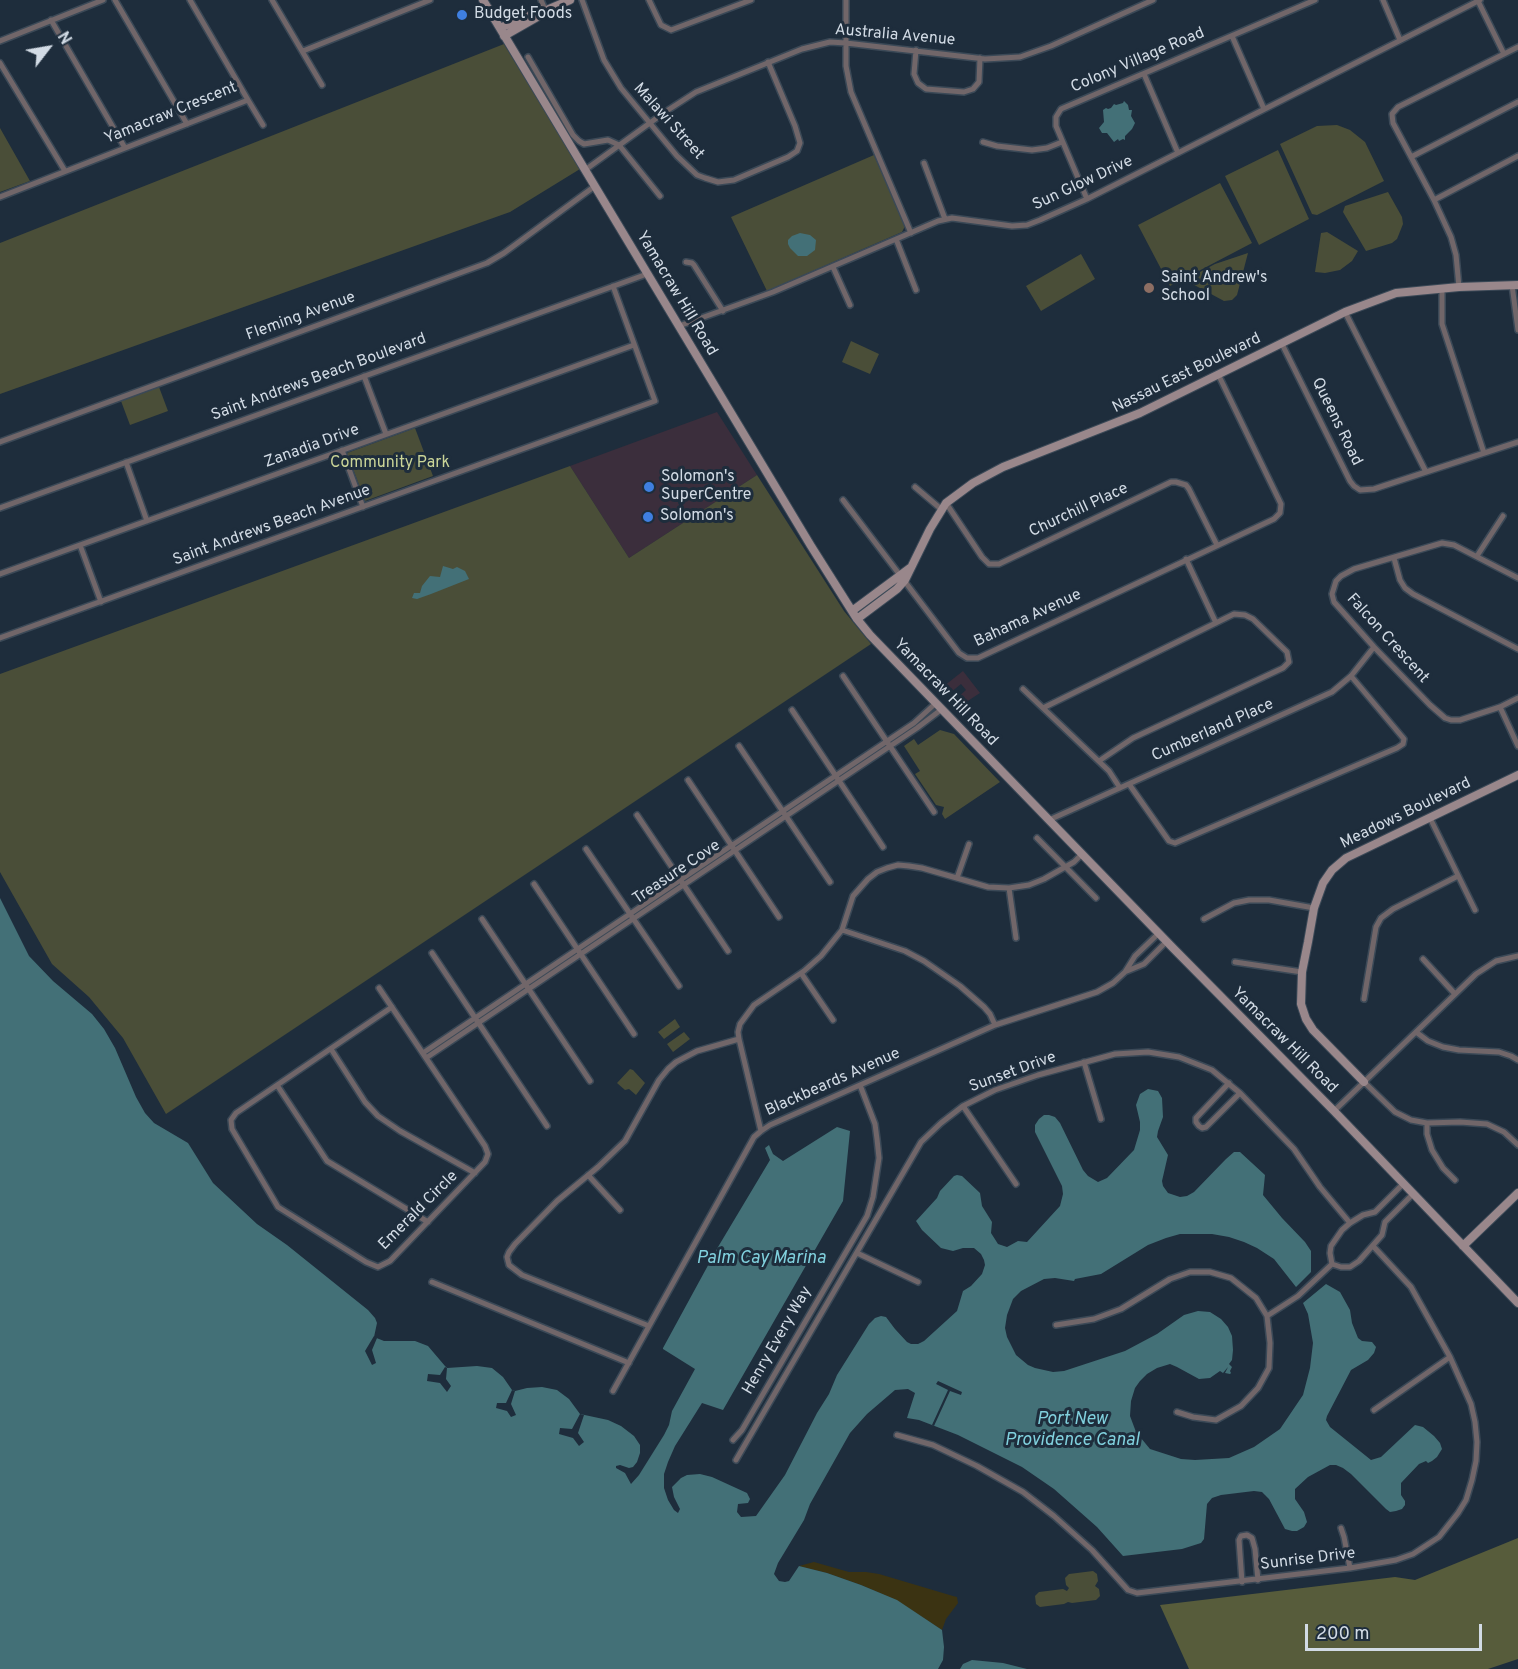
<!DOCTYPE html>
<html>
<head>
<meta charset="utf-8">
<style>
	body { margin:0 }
	#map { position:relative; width:1518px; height:1669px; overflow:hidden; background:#1e2d3c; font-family:Overpass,sans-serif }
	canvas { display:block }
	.north { position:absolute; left:18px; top:18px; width:60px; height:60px; -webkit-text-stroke:4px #1e2d3c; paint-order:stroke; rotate:59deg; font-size:16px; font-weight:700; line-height:24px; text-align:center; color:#d2dbe5 }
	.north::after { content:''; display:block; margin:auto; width:21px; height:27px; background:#d2dbe5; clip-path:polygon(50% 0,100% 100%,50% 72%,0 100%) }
	.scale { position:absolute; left:1305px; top:1624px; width:177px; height:27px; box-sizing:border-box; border:3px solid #d2dbe5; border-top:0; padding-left:8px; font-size:18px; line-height:21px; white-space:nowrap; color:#d2dbe5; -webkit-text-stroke:4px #1e2d3c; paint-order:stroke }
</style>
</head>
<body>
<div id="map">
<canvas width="1518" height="1669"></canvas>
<div class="north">N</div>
<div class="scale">200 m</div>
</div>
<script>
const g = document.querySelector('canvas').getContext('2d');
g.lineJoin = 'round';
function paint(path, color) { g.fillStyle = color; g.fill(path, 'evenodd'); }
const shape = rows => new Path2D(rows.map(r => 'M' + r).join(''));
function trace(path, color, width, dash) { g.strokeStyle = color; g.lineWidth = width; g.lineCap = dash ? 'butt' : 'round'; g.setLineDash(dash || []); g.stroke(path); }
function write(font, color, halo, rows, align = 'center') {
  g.font = font + ' Overpass,sans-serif'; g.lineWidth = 6; g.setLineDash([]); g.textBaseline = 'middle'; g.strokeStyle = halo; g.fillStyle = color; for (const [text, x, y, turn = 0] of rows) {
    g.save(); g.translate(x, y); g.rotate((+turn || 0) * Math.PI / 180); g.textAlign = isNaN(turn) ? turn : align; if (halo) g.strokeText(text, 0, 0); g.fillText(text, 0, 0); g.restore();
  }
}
paint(shape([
	[717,412,757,475,629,558,570,466],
	[963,671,980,693,960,706,955,700,966,690,961,684,950,693,944,686]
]), '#3b2e3c');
paint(shape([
	[504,44,580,169,510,212,0,394,0,243],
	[1337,125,1350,130,1365,142,1384,181,1317,215,1312,214,1280,144,1317,126],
	[0,128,30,181,0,192],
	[1278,150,1309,219,1259,245,1225,176],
	[874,155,905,226,902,232,767,291,731,217],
	[1220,183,1252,243,1170,286,1138,225],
	[1388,192,1402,217,1403,224,1397,239,1392,243,1366,251,1343,212,1345,206],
	[1327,232,1358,251,1352,261,1340,270,1325,273,1315,272,1321,233],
	[1248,253,1237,295,1232,300,1224,301,1185,280,1215,264],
	[1081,254,1095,279,1041,311,1026,286],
	[851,341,879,354,870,374,842,362],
	[159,387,168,411,130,425,121,401],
	[415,428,433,476,365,501,347,453],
	[570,466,629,558,757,475,844,611,871,644,166,1114,123,1038,89,997,52,964,0,872,0,674],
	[940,730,954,734,1000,782,945,819,942,814,944,807,936,805,915,774,920,771,904,746,914,739,918,745],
	[675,1019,680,1027,664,1039,658,1032],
	[684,1032,690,1039,673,1052,667,1044],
	[630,1069,633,1070,645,1083,636,1095,629,1089,625,1090,617,1083],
	[1093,1571,1097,1574,1098,1581,1095,1586,1099,1589,1100,1596,1096,1600,1072,1603,1068,1602,1064,1604,1040,1607,1036,1604,1035,1596,1039,1592,1063,1589,1067,1591,1069,1588,1066,1585,1065,1578,1069,1574]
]), '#4a4e38');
paint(shape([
	[1518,1538,1518,1659,1488,1669,1189,1669,1160,1605,1395,1577,1415,1580]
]), '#575c3b');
paint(shape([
	[814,1562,849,1572,866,1572,879,1574,953,1596,957,1597,958,1603,946,1619,942,1630,896,1600,861,1585,827,1573,799,1566]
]), '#3b3312');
paint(shape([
	[1124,101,1128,105,1129,110,1132,110,1131,116,1135,123,1132,129,1125,136,1125,140,1123,139,1119,141,1118,139,1114,142,1107,133,1102,133,1099,128,1104,122,1103,110,1106,108,1108,109,1111,108,1114,104,1116,105,1123,103],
	[800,233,810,235,816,240,815,250,807,256,798,256,790,248,788,244,788,240,792,236],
	[443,566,453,569,457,567,465,571,469,579,431,594,417,599,412,598,414,593,420,593,422,586,430,576,440,577],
	[0,898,29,956,53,981,92,1014,104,1029,115,1048,136,1097,145,1113,154,1123,188,1143,213,1183,257,1224,287,1245,368,1310,375,1318,377,1323,374,1337,384,1341,415,1341,428,1346,445,1366,447,1368,477,1366,492,1368,503,1377,512,1390,515,1391,527,1388,542,1387,557,1390,569,1399,580,1414,608,1420,621,1426,634,1436,640,1445,640,1453,637,1462,633,1467,629,1468,620,1465,616,1466,616,1468,625,1473,631,1484,639,1475,664,1435,669,1425,672,1411,695,1369,663,1349,663,1348,718,1247,770,1160,765,1148,769,1145,773,1154,783,1161,837,1127,850,1131,843,1201,723,1410,702,1403,675,1446,668,1462,664,1474,664,1488,668,1500,674,1510,678,1513,680,1509,674,1497,672,1487,681,1478,687,1475,700,1474,712,1477,747,1493,750,1499,748,1503,738,1504,737,1512,741,1517,756,1516,785,1475,817,1413,829,1394,837,1375,869,1324,875,1318,881,1316,886,1317,895,1329,907,1342,911,1344,918,1344,924,1341,957,1311,963,1291,971,1286,982,1274,985,1265,984,1260,981,1254,974,1248,963,1248,953,1251,941,1248,922,1230,916,1221,937,1198,940,1191,954,1176,957,1175,962,1176,980,1193,982,1206,992,1222,991,1233,998,1244,1007,1247,1018,1241,1027,1242,1060,1206,1063,1194,1062,1186,1035,1132,1035,1125,1039,1119,1044,1115,1049,1115,1055,1117,1060,1123,1083,1170,1088,1176,1098,1182,1107,1178,1134,1150,1140,1130,1140,1122,1136,1105,1140,1094,1148,1089,1158,1091,1162,1098,1163,1117,1158,1131,1157,1137,1168,1155,1162,1181,1163,1186,1168,1193,1180,1197,1187,1196,1194,1192,1226,1159,1234,1152,1240,1152,1265,1175,1263,1195,1282,1218,1305,1242,1311,1251,1311,1272,1296,1287,1274,1259,1257,1248,1244,1242,1229,1237,1212,1234,1180,1234,1166,1238,1148,1245,1101,1274,1075,1279,1074,1281,1055,1278,1044,1279,1021,1291,1013,1299,1007,1315,1005,1328,1007,1337,1016,1355,1028,1365,1035,1368,1053,1372,1064,1371,1125,1351,1157,1334,1184,1315,1198,1311,1210,1312,1221,1319,1228,1327,1232,1336,1233,1350,1232,1360,1229,1364,1232,1367,1230,1371,1231,1373,1230,1374,1225,1373,1228,1367,1223,1373,1220,1371,1210,1378,1199,1379,1177,1367,1170,1364,1157,1368,1147,1374,1140,1381,1135,1388,1131,1401,1130,1416,1136,1432,1150,1449,1181,1459,1195,1460,1229,1458,1254,1447,1280,1429,1303,1395,1310,1368,1313,1343,1308,1314,1303,1303,1326,1284,1340,1292,1350,1310,1352,1323,1358,1338,1362,1341,1372,1342,1376,1347,1374,1353,1368,1360,1351,1370,1327,1416,1326,1420,1330,1427,1371,1460,1381,1457,1415,1425,1423,1427,1434,1436,1440,1443,1442,1449,1437,1457,1432,1461,1428,1463,1426,1461,1419,1464,1401,1483,1401,1495,1405,1501,1405,1505,1402,1509,1396,1511,1390,1512,1386,1509,1351,1474,1343,1468,1336,1465,1330,1465,1308,1477,1295,1489,1295,1499,1304,1512,1307,1522,1304,1527,1297,1531,1292,1531,1285,1529,1269,1499,1262,1492,1254,1491,1221,1495,1212,1498,1207,1504,1204,1539,1201,1543,1182,1549,1123,1556,1097,1527,1054,1489,1022,1467,958,1435,919,1420,907,1418,915,1393,908,1389,895,1390,867,1414,850,1433,810,1504,804,1520,778,1563,774,1574,779,1581,785,1582,789,1581,799,1566,827,1573,861,1585,897,1600,942,1630,944,1647,943,1660,938,1669,0,1669],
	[972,1660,1003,1663,1027,1669,960,1669,963,1664]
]), '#437077');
paint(shape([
	[374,1336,377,1338,372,1350,376,1363,372,1365,365,1351],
	[445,1367,447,1368,446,1379,451,1386,447,1392,440,1383,427,1381,428,1374,440,1375],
	[938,1381,962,1392,961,1395,950,1391,934,1426,932,1425,948,1390,936,1384],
	[512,1390,515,1391,511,1404,516,1415,511,1417,507,1411,496,1408,497,1403,506,1403],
	[580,1414,584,1415,578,1433,584,1442,579,1446,573,1438,559,1434,560,1428,572,1429]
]), '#1e2d3c');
const street = shape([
	[115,0,187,124],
	[272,0,322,85],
	[541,0,546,12],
	[582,0,604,60,621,88,677,156,697,175,705,178,718,182,734,180,788,157,797,151,800,143,795,126,768,62],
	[649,0,661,25,671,30,751,0],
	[846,0,846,66,851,92,911,233],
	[1383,0,1400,40],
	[1478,1,1504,54],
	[51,20,125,148],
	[1232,36,1264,109],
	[0,41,103,0],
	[916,50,914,74,918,83,926,89,964,92,973,89,979,82,980,58],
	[303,51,430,0],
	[528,57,573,135,579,141,584,144,608,140,619,145,660,196],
	[0,63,65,171],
	[1144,74,1178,153],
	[248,100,263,125],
	[983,142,997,146,1032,150,1047,148,1062,142],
	[1411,157,1518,102],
	[924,163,945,219],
	[585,170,665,112,696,92,802,49,830,42,846,43,985,59,1020,57,1051,46,1153,0],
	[0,197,248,100,190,0],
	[1087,199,1056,126,1056,117,1061,109,1315,0],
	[1434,200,1518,156],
	[896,239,916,290],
	[686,262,692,263,694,265,723,311],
	[833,267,850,305],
	[1512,285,1518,330],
	[1459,287,1456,255,1451,237,1434,200,1393,123,1392,114,1398,107,1518,47],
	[1442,288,1442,324,1484,453],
	[1345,312,1426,472],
	[679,326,773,292,938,221,952,218,1012,226,1027,225,1040,220,1087,199,1480,0],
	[1282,344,1350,481,1354,486,1360,490,1374,489,1518,442],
	[364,376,386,434],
	[0,442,487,263,504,253,595,186],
	[342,450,363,507],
	[126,462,147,521],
	[915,487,941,509],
	[843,500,959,653,967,658,978,658,1274,519,1280,513,1281,504,1218,374],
	[946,503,982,557,989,564,999,564,1171,482,1176,482,1186,485,1189,489,1217,545],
	[0,508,647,274],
	[80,545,101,602],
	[1477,556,1503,516],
	[1394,558,1400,580,1405,588,1413,594,1518,649],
	[1186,559,1216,623],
	[0,574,634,345],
	[1518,578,1454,545,1442,543,1354,569,1341,576,1336,581,1332,594,1334,602,1374,647,1430,705,1445,718,1451,720,1460,720,1500,707,1518,698],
	[0,638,655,401,613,286],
	[843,676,934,812],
	[1023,689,1109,771,1120,788],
	[1500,707,1518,746],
	[1043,708,1234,614,1245,615,1253,619,1287,652,1289,662,1283,668,1133,738,1099,761],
	[792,710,883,847],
	[739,746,830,882],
	[688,780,779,917],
	[1129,784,1169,841,1175,843,1397,748,1403,744,1404,739,1351,676],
	[637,815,728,951],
	[1430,818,1475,910],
	[1049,820,1332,692,1351,676,1374,647],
	[1037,838,1096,898],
	[586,849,679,986],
	[957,878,969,844],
	[534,884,634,1034],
	[1009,888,1016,938],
	[482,919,590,1081],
	[1204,919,1234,903,1249,900,1269,900,1314,908],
	[842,930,905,951,924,961,960,986,984,1007,990,1014,995,1025],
	[432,953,547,1126],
	[1423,959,1455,994],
	[1235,962,1302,972],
	[1127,971,1144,964,1166,942],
	[801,973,833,1020],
	[379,988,485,1146,488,1154,485,1162,390,1261,378,1267,366,1262,278,1207,232,1129,231,1120,236,1113,392,1007],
	[1364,999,1376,927,1381,918,1393,909,1458,876],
	[1416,1032,1428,1041,1443,1047,1459,1050,1499,1052,1511,1056,1518,1060],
	[331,1049,365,1102,378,1116,400,1131,475,1173],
	[423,1053,914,723,936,703],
	[426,1058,917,728,942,709],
	[1084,1062,1101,1119],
	[1364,1082,1395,1112,1411,1120,1427,1123,1460,1122,1487,1124,1504,1132,1518,1145],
	[1229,1083,1196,1118,1196,1122,1199,1126,1202,1128,1206,1127,1240,1093],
	[277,1085,327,1161,428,1222],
	[963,1106,1016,1184],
	[1334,1111,1476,974,1496,961,1518,956],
	[1427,1123,1427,1134,1432,1150,1443,1168,1455,1180],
	[761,1131,739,1039,738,1032,740,1024,754,1005,804,971,821,956,842,930,853,896,868,879,877,872,887,868,898,865,909,866,922,868,988,887,1009,888,1029,885,1044,879,1074,862,1082,854],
	[588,1175,620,1210],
	[857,1253,918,1282],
	[1332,1264,1341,1267,1350,1267,1359,1261,1382,1235,1385,1222,1413,1194],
	[1332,1264,1330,1253,1331,1246,1342,1230,1350,1223,1363,1215,1375,1212,1403,1184],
	[432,1282,629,1363],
	[1267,1316,1298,1296,1332,1264],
	[1056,1325,1094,1319,1121,1309,1170,1279,1190,1272,1210,1272,1231,1278,1256,1298,1267,1316,1270,1343,1269,1368,1258,1388,1241,1406,1216,1420,1193,1417,1177,1412],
	[649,1326,522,1275,509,1265,507,1257,509,1252,515,1244,557,1201,598,1167,625,1141,659,1080,668,1069,676,1062,697,1051,739,1039],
	[613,1391,754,1137,761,1131,770,1125,995,1025,1097,992,1113,983,1125,972,1135,956,1159,933],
	[1374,1410,1450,1357],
	[897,1435,933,1445,977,1466,1023,1492,1054,1516,1092,1550,1128,1590,1137,1593,1350,1568,1396,1560,1413,1554,1439,1537,1458,1513,1466,1500,1472,1480,1476,1461,1477,1442,1475,1422,1471,1404,1450,1357,1411,1287,1373,1246],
	[733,1440,742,1430,867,1216,873,1197,879,1158,877,1139,875,1124,860,1085],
	[736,1460,921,1142,941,1123,963,1106,995,1090,1038,1075,1115,1054,1148,1052,1179,1057,1212,1070,1240,1093,1294,1149,1320,1187,1350,1223],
	[1341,1528,1344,1537,1350,1568],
	[1242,1582,1239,1540,1241,1536,1247,1535,1252,1538,1255,1549,1258,1580]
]);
const secondary = shape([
	[483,0,811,546,857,619,870,635,1049,820,1173,948,1334,1111,1518,1303],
	[500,28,541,10],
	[504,36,546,12,549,9,570,0],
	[852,611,910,568],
	[857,619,897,589,905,580,930,529,946,503,973,483,1003,467,1140,413,1345,312,1396,293,1459,287,1518,285],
	[1364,1082,1313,1030,1306,1019,1301,1004,1302,972,1308,942,1314,908,1323,883,1332,870,1346,858,1518,775],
	[1463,1246,1518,1193]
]);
trace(street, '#3b4957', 8);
trace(secondary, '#3b4957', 10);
trace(street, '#716669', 5);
trace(secondary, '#99878b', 8);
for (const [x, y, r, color] of [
	[462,15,6,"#3f7fe0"],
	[1149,288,6,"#8d6e63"],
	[649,487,6,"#3f7fe0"],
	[648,517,6,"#3f7fe0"]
]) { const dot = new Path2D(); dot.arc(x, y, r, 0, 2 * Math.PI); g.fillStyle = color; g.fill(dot); trace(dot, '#1e2d3c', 2); }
write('16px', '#d2dbe5', '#1e2d3c', [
	["Budget Foods",474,15],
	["Saint Andrew's",1161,279],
	["School",1161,297],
	["Solomon's",661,478],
	["SuperCentre",661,496],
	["Solomon's",660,517]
], 'left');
write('16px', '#d2dbe5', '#1e2d3c', [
	["Australia Avenue",895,36,5],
	["Colony Village Road",1138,61,-23],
	["Yamacraw Crescent",171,114,-22],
	["Malawi Street",668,122,48],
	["Sun Glow Drive",1083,184,-25],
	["Yamacraw Hill Road",676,294,59],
	["Fleming Avenue",301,317,-20],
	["Nassau East Boulevard",1187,374,-26],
	["Saint Andrews Beach Boulevard",319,378,-20],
	["Queens Road",1336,422,64],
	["Zanadia Drive",312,447,-20],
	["Churchill Place",1079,511,-25],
	["Saint Andrews Beach Avenue",272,526,-20],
	["Bahama Avenue",1028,619,-25],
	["Falcon Crescent",1387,639,48],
	["Yamacraw Hill Road",945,693,46],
	["Cumberland Place",1213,731,-24],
	["Meadows Boulevard",1406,814,-26],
	["Treasure Cove",677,873,-34],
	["Yamacraw Hill Road",1284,1041,45],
	["Sunset Drive",1013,1073,-20],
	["Blackbeards Avenue",833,1083,-24],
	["Emerald Circle",419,1211,-45],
	["Henry Every Way",778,1341,-60],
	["Sunrise Drive",1308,1560,-7]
]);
write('16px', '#cbd598', '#1e2d3c', [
	["Community Park",390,464]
]);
write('italic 18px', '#81d1de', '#1e2d3c', [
	["Palm Cay Marina",761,1259],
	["Port New",1072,1420],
	["Providence Canal",1072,1441]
]);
</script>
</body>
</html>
